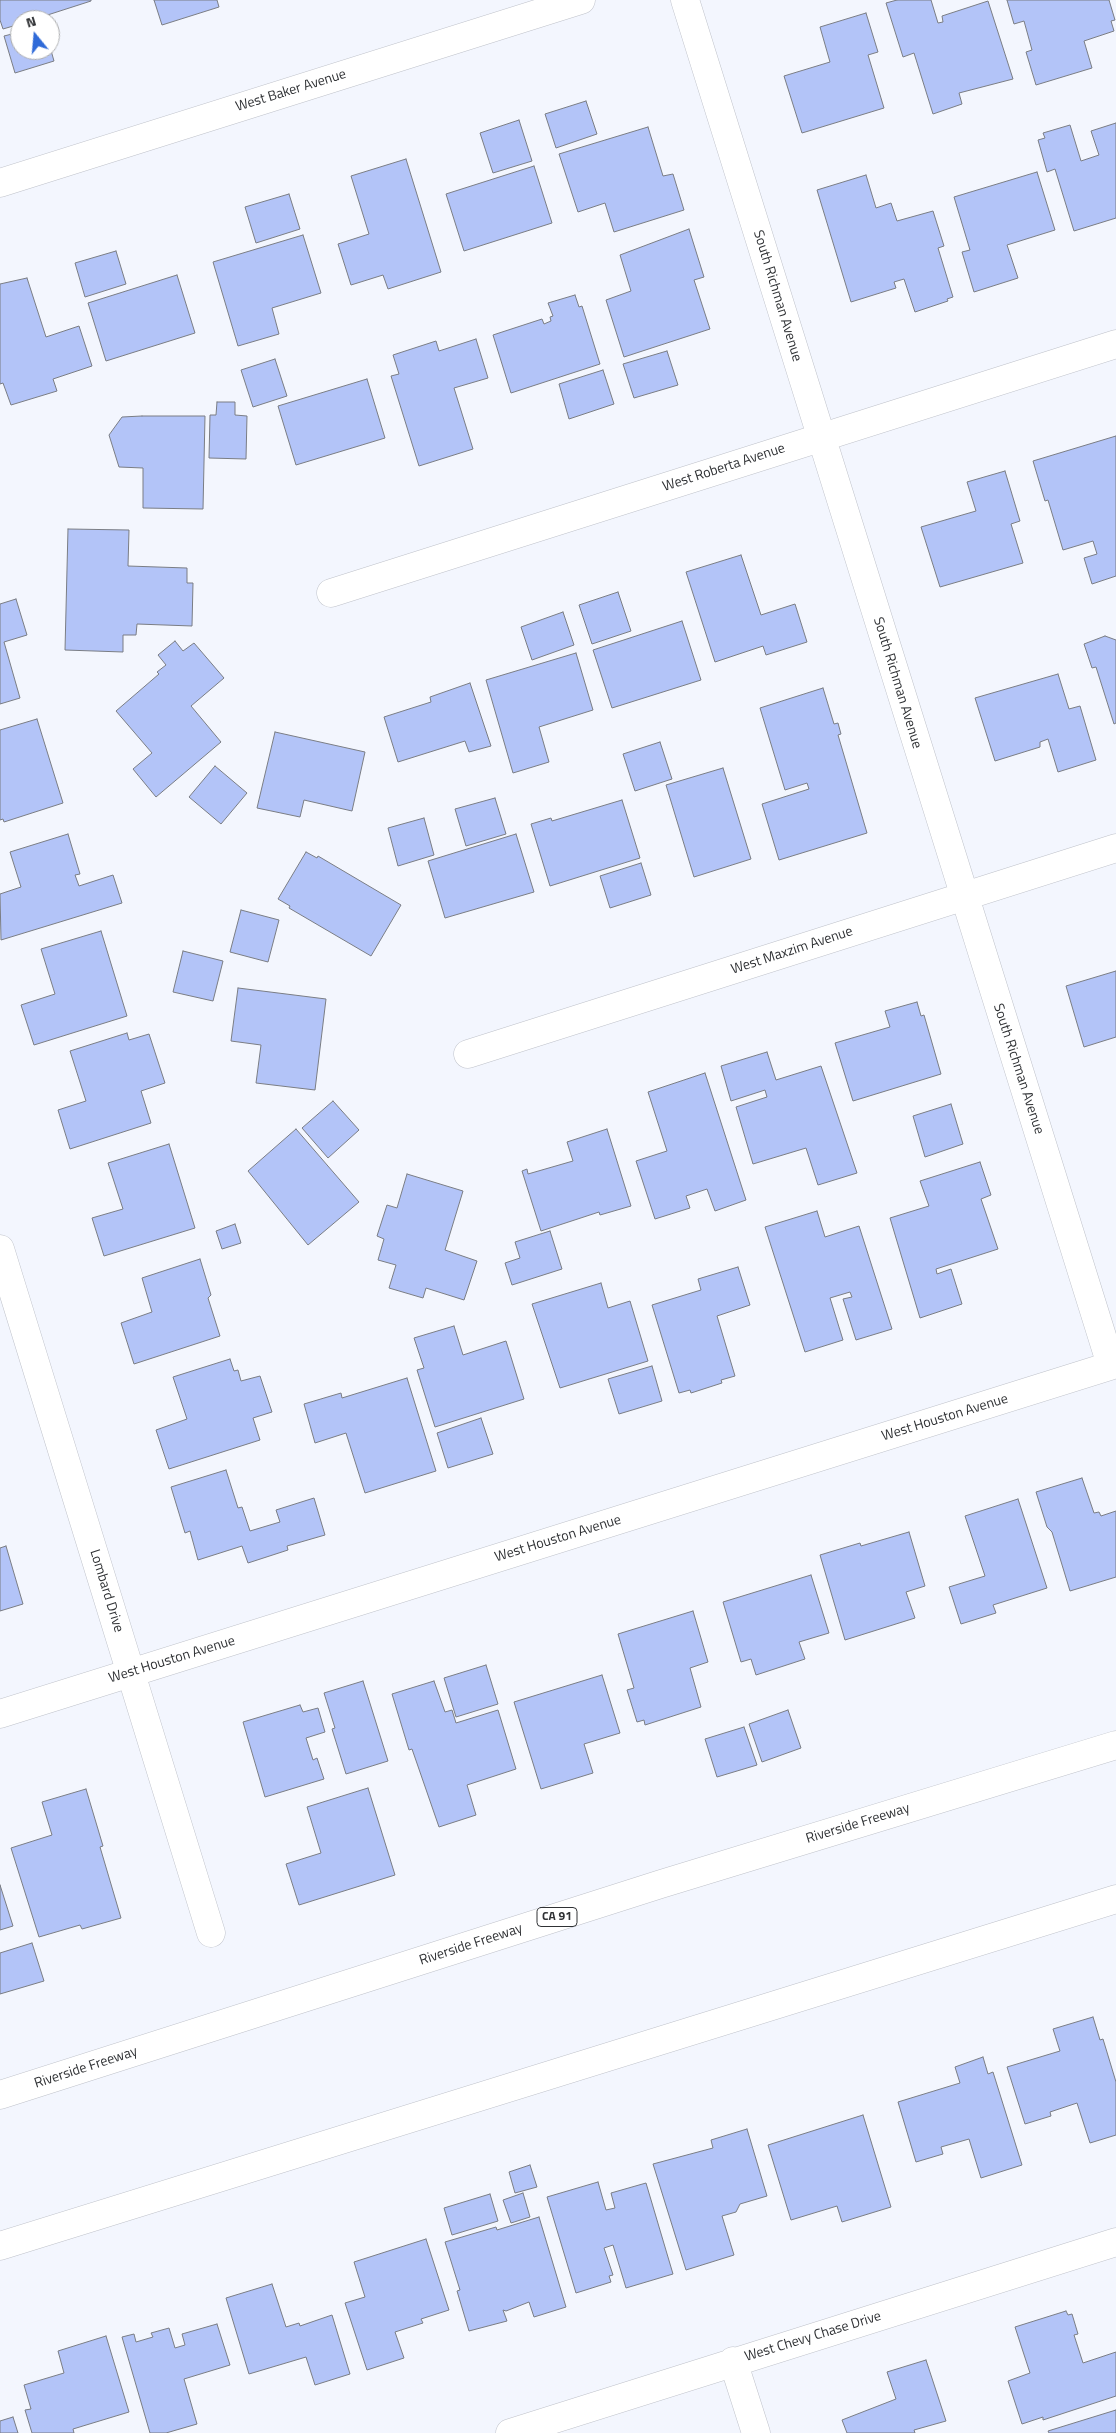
<!DOCTYPE html>
<html>
<head>
<meta charset="utf-8">
<style>
	body { margin:0 }
	#map { position:relative; width:1116px; height:2433px; overflow:hidden; background:#f3f6fe; font-family:"Titillium Web",sans-serif }
	canvas { display:block }
	.north { position:absolute; left:10px; top:10px; width:50px; height:50px; box-sizing:border-box; background:#fff; border:1px solid #acadae; border-radius:50%; rotate:343deg; font-size:14px; font-weight:700; line-height:20px; text-align:center; color:#303235 }
	.north::after { content:''; display:block; margin:auto; width:18px; height:22px; background:#2f6ad8; clip-path:polygon(50% 0,100% 100%,50% 72%,0 100%) }
</style>
</head>
<body>
<div id="map">
<canvas width="1116" height="2433"></canvas>
<div class="north">N</div>
</div>
<script>
const g = document.querySelector('canvas').getContext('2d');
g.lineJoin = 'round';
function paint(path, color) { g.fillStyle = color; g.fill(path, 'evenodd'); }
const shape = rows => new Path2D(rows.map(r => 'M' + r).join(''));
function trace(path, color, width, dash) { g.strokeStyle = color; g.lineWidth = width; g.lineCap = dash ? 'butt' : 'round'; g.setLineDash(dash || []); g.stroke(path); }
function write(font, color, halo, rows, align = 'center') {
  g.font = font + ' "Titillium Web",sans-serif'; g.lineWidth = 4; g.setLineDash([]); g.textBaseline = 'middle'; g.strokeStyle = halo; g.fillStyle = color; for (const [text, x, y, turn = 0] of rows) {
    g.save(); g.translate(x, y); g.rotate((+turn || 0) * Math.PI / 180); g.textAlign = isNaN(turn) ? turn : align; if (halo) g.strokeText(text, 0, 0); g.fillText(text, 0, 0); g.restore();
  }
}
const building = shape([
	[0,0,91,0,91,1,32,20,20,20,20,24,3,29,0,20,0,0],
	[154,0,217,0,219,7,162,25,154,0],
	[897,0,931,0,938,23,943,22,942,16,988,1,1013,79,959,93,962,104,933,114,914,53,903,57,886,3,897,0],
	[1007,0,1109,0,1115,20,1111,21,1114,31,1084,41,1092,68,1036,85,1026,52,1032,50,1024,21,1014,24,1007,0],
	[866,13,878,52,868,55,884,108,802,133,784,76,830,62,820,27,866,13],
	[20,32,20,50,50,50,50,47,54,61,15,73,4,36,20,32],
	[586,101,597,134,556,148,545,114,586,101],
	[519,120,532,161,493,173,480,133,519,120],
	[1116,123,1116,218,1074,231,1055,169,1047,172,1038,140,1045,138,1043,133,1070,125,1081,161,1099,155,1091,131,1116,123],
	[648,127,663,176,673,174,684,210,614,232,605,203,578,212,559,154,648,127],
	[406,159,441,272,388,289,383,275,351,285,338,244,369,234,351,176,406,159],
	[534,166,552,223,464,251,446,194,534,166],
	[1037,172,1055,230,1007,245,1018,278,974,292,962,252,970,250,954,197,1037,172],
	[866,175,876,208,891,203,897,221,933,211,944,246,938,248,953,297,947,299,948,301,915,312,904,279,894,282,896,288,851,302,817,190,866,175],
	[289,194,300,229,256,243,245,207,289,194],
	[689,229,704,277,694,280,710,329,624,357,606,300,631,291,620,255,689,229],
	[303,235,321,293,272,308,279,334,238,346,213,262,303,235],
	[116,251,126,284,85,297,75,263,116,251],
	[177,275,195,333,106,361,88,303,177,275],
	[27,278,46,337,79,326,92,366,53,379,57,391,11,405,3,383,0,384,0,284,27,278],
	[575,295,579,307,582,306,600,364,511,393,493,335,542,319,544,324,551,321,550,317,553,316,548,303,575,295],
	[476,339,488,378,454,388,473,449,419,466,391,376,399,374,393,355,436,341,439,351,476,339],
	[667,351,678,385,634,398,623,364,667,351],
	[275,359,287,396,253,407,241,370,275,359],
	[603,370,614,404,569,419,559,384,603,370],
	[367,379,385,438,296,465,278,406,367,379],
	[217,402,235,402,235,415,247,416,246,459,209,458,210,415,216,415,217,402],
	[142,416,205,416,203,509,143,508,143,468,119,467,109,435,122,417,142,416],
	[1116,436,1116,576,1092,584,1084,558,1097,554,1093,541,1063,550,1048,500,1045,501,1033,461,1116,436],
	[1005,471,1020,521,1011,524,1023,563,940,587,921,527,976,511,967,482,1005,471],
	[68,529,129,530,128,566,187,568,187,583,193,583,192,626,137,624,136,635,123,635,123,652,65,650,68,529],
	[741,555,761,615,795,604,807,642,766,655,763,646,715,662,686,572,741,555],
	[618,592,631,631,592,644,579,605,618,592],
	[16,599,27,635,4,642,20,698,0,704,0,604,16,599],
	[563,612,574,645,532,660,521,627,563,612],
	[682,621,701,680,612,708,593,650,682,621],
	[1105,636,1116,640,1116,723,1114,724,1096,667,1092,668,1084,644,1105,636],
	[175,641,183,651,194,643,224,678,191,706,221,742,156,797,133,769,152,753,116,711,159,674,157,672,166,665,158,655,175,641],
	[576,653,593,710,539,727,549,762,513,773,486,680,576,653],
	[1058,674,1069,709,1080,706,1096,760,1058,772,1048,739,1040,742,1040,747,995,761,975,698,1058,674],
	[470,683,491,746,469,752,465,741,398,762,384,717,431,702,430,697,470,683],
	[823,688,834,724,838,723,841,734,838,735,867,833,779,860,762,804,809,789,807,783,785,790,760,708,823,688],
	[37,719,63,803,4,822,3,819,0,820,0,730,37,719],
	[275,732,365,752,352,811,304,800,300,817,257,808,275,732],
	[660,742,672,779,635,791,623,754,660,742],
	[215,766,247,793,221,824,189,797,215,766],
	[723,768,751,859,694,877,666,785,723,768],
	[495,798,506,834,466,846,455,809,495,798],
	[622,800,640,858,550,886,531,824,551,818,552,821,622,800],
	[424,818,434,855,398,866,388,828,424,818],
	[68,834,80,874,75,875,79,886,113,875,122,903,1,940,0,894,21,887,10,852,68,834],
	[516,834,534,892,445,918,428,861,516,834],
	[306,852,317,858,318,856,401,905,371,956,289,908,290,906,278,899,306,852],
	[641,863,651,895,610,908,600,876,641,863],
	[241,910,279,920,268,962,230,952,241,910],
	[101,931,127,1016,34,1045,21,1005,55,994,41,949,101,931],
	[183,951,223,961,213,1001,173,992,183,951],
	[1116,971,1116,1037,1084,1047,1066,986,1116,971],
	[238,988,326,999,315,1090,256,1083,261,1045,231,1041,238,988],
	[917,1002,921,1016,924,1015,941,1074,853,1101,835,1043,890,1027,885,1011,917,1002],
	[127,1033,129,1040,149,1034,165,1083,141,1091,151,1123,70,1149,58,1110,86,1101,70,1051,127,1033],
	[767,1052,776,1080,821,1066,857,1173,818,1185,806,1148,753,1164,736,1107,767,1097,765,1090,731,1101,721,1066,767,1052],
	[705,1073,746,1200,715,1211,707,1189,686,1196,690,1208,655,1219,636,1161,667,1151,648,1092,705,1073],
	[333,1101,359,1130,328,1158,302,1128,333,1101],
	[951,1104,963,1144,925,1157,913,1116,951,1104],
	[296,1129,359,1202,308,1245,248,1171,296,1129],
	[607,1129,631,1206,600,1215,599,1212,541,1231,522,1171,527,1169,528,1174,573,1161,567,1142,607,1129],
	[169,1144,195,1228,104,1256,92,1218,123,1209,108,1163,169,1144],
	[980,1162,991,1195,981,1199,998,1249,936,1269,937,1274,951,1269,962,1304,920,1318,890,1218,929,1206,920,1181,980,1162],
	[407,1174,463,1191,445,1250,477,1261,464,1300,426,1288,423,1298,389,1288,396,1265,378,1260,384,1239,377,1236,387,1205,397,1208,407,1174],
	[817,1211,825,1237,859,1226,892,1329,856,1340,843,1299,852,1297,850,1292,830,1298,843,1340,805,1352,765,1227,817,1211],
	[235,1224,241,1243,222,1249,216,1231,235,1224],
	[550,1231,562,1269,512,1285,505,1263,520,1258,515,1242,550,1231],
	[200,1259,211,1295,208,1298,220,1336,134,1364,121,1323,152,1312,142,1278,200,1259],
	[738,1267,750,1305,717,1316,735,1376,721,1380,722,1383,691,1393,690,1390,679,1393,652,1305,701,1290,698,1279,738,1267],
	[601,1283,608,1308,630,1301,648,1361,560,1388,532,1304,601,1283],
	[454,1326,463,1355,506,1341,524,1399,435,1427,417,1370,424,1368,414,1338,454,1326],
	[230,1359,234,1371,238,1370,241,1381,260,1376,272,1412,253,1418,260,1440,169,1469,156,1430,187,1419,173,1377,230,1359],
	[652,1366,662,1401,619,1414,608,1379,652,1366],
	[407,1378,436,1471,365,1493,346,1433,315,1443,304,1404,341,1393,342,1398,407,1378],
	[481,1418,493,1454,448,1468,437,1433,481,1418],
	[226,1470,238,1508,242,1507,250,1531,280,1522,276,1510,314,1498,325,1535,287,1546,288,1550,248,1563,242,1546,198,1560,190,1531,185,1533,171,1487,226,1470],
	[1082,1478,1094,1513,1099,1512,1101,1516,1116,1511,1116,1577,1070,1591,1052,1532,1047,1527,1036,1492,1082,1478],
	[1018,1499,1047,1588,993,1605,996,1613,961,1624,949,1587,985,1576,965,1516,1018,1499],
	[909,1532,925,1586,906,1592,915,1618,845,1640,820,1555,860,1543,861,1546,909,1532],
	[6,1546,23,1604,0,1611,0,1548,6,1546],
	[811,1575,829,1633,799,1642,805,1659,756,1675,751,1659,741,1662,723,1602,811,1575],
	[693,1611,708,1662,690,1668,701,1707,645,1725,644,1720,637,1722,627,1690,634,1688,618,1634,693,1611],
	[486,1665,498,1704,456,1717,444,1678,486,1665],
	[602,1675,620,1733,584,1744,593,1773,541,1789,514,1702,602,1675],
	[363,1681,388,1761,346,1774,332,1729,335,1728,324,1693,363,1681],
	[434,1681,445,1712,452,1710,456,1723,498,1710,516,1769,467,1785,476,1815,439,1827,412,1749,409,1750,392,1694,434,1681],
	[300,1705,303,1712,318,1708,325,1732,306,1738,313,1760,317,1758,324,1779,265,1797,243,1722,300,1705],
	[788,1710,801,1748,762,1762,749,1724,788,1710],
	[744,1727,757,1765,717,1777,705,1739,744,1727],
	[368,1788,395,1875,299,1905,286,1864,321,1853,307,1807,368,1788],
	[86,1789,103,1846,100,1847,121,1918,82,1929,80,1925,39,1937,11,1848,52,1835,42,1802,86,1789],
	[0,1885,13,1926,0,1930,0,1885],
	[32,1943,44,1981,0,1994,0,1953,32,1943],
	[1093,2017,1100,2040,1103,2039,1116,2082,1116,2135,1090,2143,1077,2103,1050,2112,1051,2116,1025,2124,1007,2067,1060,2051,1053,2029,1093,2017],
	[983,2057,988,2074,993,2072,1022,2165,981,2178,969,2139,941,2147,943,2154,916,2162,898,2102,960,2083,955,2067,983,2057],
	[863,2115,891,2207,842,2222,837,2206,791,2220,768,2145,863,2115],
	[747,2129,767,2196,740,2204,736,2212,722,2216,734,2255,686,2270,653,2164,713,2148,711,2140,747,2129],
	[530,2165,537,2187,515,2193,509,2172,530,2165],
	[598,2182,606,2210,615,2208,611,2193,646,2183,673,2274,626,2288,613,2245,604,2248,613,2275,609,2276,611,2282,576,2293,547,2197,598,2182],
	[523,2193,530,2217,511,2223,503,2200,523,2193],
	[490,2194,498,2221,452,2235,444,2208,490,2194],
	[539,2217,566,2307,534,2317,529,2302,506,2311,503,2310,507,2321,469,2331,457,2291,460,2290,445,2242,496,2227,497,2230,539,2217],
	[426,2239,449,2310,421,2319,423,2323,395,2332,404,2358,367,2370,345,2303,365,2297,354,2262,426,2239],
	[272,2284,286,2327,299,2323,300,2326,332,2315,350,2374,315,2385,306,2357,249,2374,226,2298,272,2284],
	[1066,2311,1068,2315,1072,2314,1078,2334,1074,2335,1083,2363,1116,2352,1116,2396,1043,2420,1043,2417,1022,2424,1008,2381,1030,2373,1015,2327,1066,2311],
	[217,2324,230,2365,184,2379,197,2424,166,2433,150,2433,122,2337,134,2334,136,2342,153,2337,151,2333,169,2328,175,2348,185,2345,182,2334,217,2324],
	[106,2336,129,2412,73,2429,74,2433,32,2433,25,2410,31,2409,24,2385,64,2373,58,2351,106,2336],
	[926,2360,946,2421,914,2430,915,2433,847,2433,842,2420,896,2399,887,2372,926,2360],
	[1116,2410,1116,2433,1049,2433,1048,2431,1116,2410],
	[13,2417,18,2433,0,2433,0,2421,13,2417]
]);
paint(building, '#b3c4f8');
trace(building, '#7a7d84', 1);
const minor = shape([
	[685,0,1111,1365],
	[0,183,581,0],
	[331,593,1116,344],
	[468,1054,1116,848],
	[0,1249,211,1933],
	[0,1714,1116,1364],
	[733,2361,756,2433],
	[510,2433,1116,2242]
]);
const highway = shape([
	[0,2095,661,1884,1116,1745],
	[0,2246,1116,1899]
]);
trace(minor, '#bfc2ca', 29);
trace(highway, '#bfc2ca', 29);
trace(minor, '#fff', 28);
trace(highway, '#fff', 28);
for (const [x, y, w] of [
	[557,1917,40]
]) { const box = new Path2D(); box.roundRect(x - w / 2, y - 9.5, w, 19, 4); g.fillStyle = '#fff'; g.fill(box); trace(box, '#303235', 1); }
write('bold 12px', '#303235', null, [
	["CA 91",557,1917]
]);
write('14px', '#303235', '#fff', [
	["West Baker Avenue",291,91,-17],
	["South Richman Avenue",777,296,73],
	["West Roberta Avenue",724,468,-18],
	["South Richman Avenue",897,683,73],
	["West Maxzim Avenue",792,951,-18],
	["South Richman Avenue",1018,1069,72],
	["West Houston Avenue",945,1418,-17],
	["West Houston Avenue",558,1539,-17],
	["Lombard Drive",106,1591,73],
	["West Houston Avenue",172,1660,-17],
	["Riverside Freeway",858,1824,-17],
	["Riverside Freeway",471,1945,-18],
	["Riverside Freeway",86,2068,-18],
	["West Chevy Chase Drive",813,2337,-17]
]);
</script>
</body>
</html>
